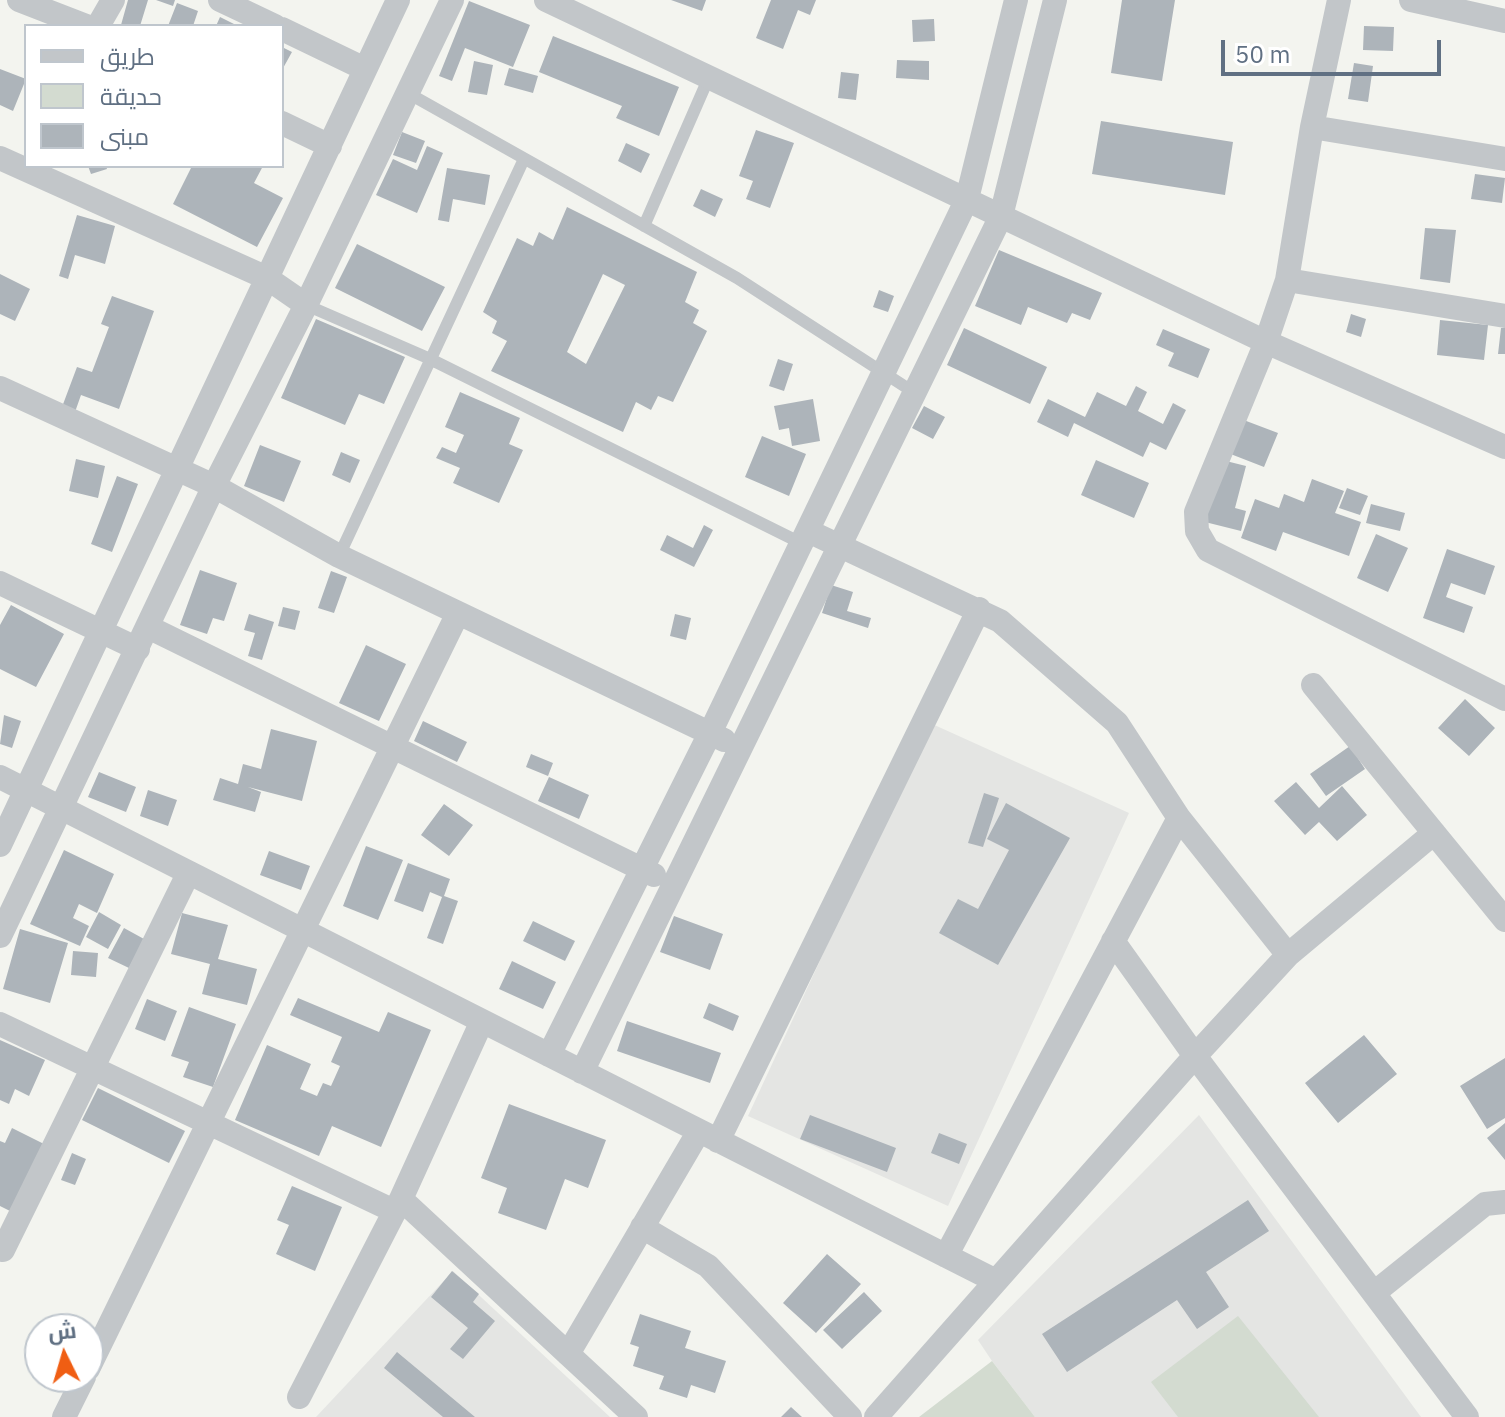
<!DOCTYPE html>
<html>
<head>
<meta charset="utf-8">
<style>
	body { margin:0 }
	#map { position:relative; width:1505px; height:1417px; overflow:hidden; background:#f3f4ef; font-family:"IBM Plex Sans",Cairo,sans-serif }
	canvas { display:block }
	.legend { position:absolute; left:24px; top:24px; width:260px; height:144px; box-sizing:border-box; background:#fff; border:2px solid #bfc6cd; margin:0; padding:10px 14px; list-style:none; font-size:24px; color:#607083 }
	.legend li { display:flex; align-items:center; gap:16px; height:40px }
	.legend b { width:40px; border:2px solid #bfc6cd }
	.north { position:absolute; left:24px; top:1313px; width:80px; height:80px; box-sizing:border-box; background:#fff; border:2px solid #bfc6cd; border-radius:50%; rotate:355deg; font-size:22px; font-weight:700; line-height:32px; text-align:center; color:#607083 }
	.north::after { content:''; display:block; margin:auto; width:28px; height:36px; background:#f05e13; clip-path:polygon(50% 0,100% 100%,50% 72%,0 100%) }
	.scale { position:absolute; left:1221px; top:40px; width:220px; height:36px; box-sizing:border-box; border:4px solid #607083; border-top:0; padding-left:10px; font-size:24px; line-height:28px; white-space:nowrap; color:#607083; -webkit-text-stroke:6px #fff; paint-order:stroke }
</style>
</head>
<body>
<div id="map">
<canvas width="1505" height="1417"></canvas>
<ul class="legend">
<li><b style="height:10px;background:#c2c6c9"></b>طريق</li>
<li><b style="height:22px;background:#d3dbd0"></b>حديقة</li>
<li><b style="height:22px;background:#adb4ba"></b>مبنى</li>
</ul>
<div class="north">ش</div>
<div class="scale">50 m</div>
</div>
<script>
const g = document.querySelector('canvas').getContext('2d');
g.lineJoin = 'round';
function paint(path, color) { g.fillStyle = color; g.fill(path, 'evenodd'); }
const shape = rows => new Path2D(rows.map(r => 'M' + r).join(''));
function trace(path, color, width, dash) { g.strokeStyle = color; g.lineWidth = width; g.lineCap = dash ? 'butt' : 'round'; g.setLineDash(dash || []); g.stroke(path); }
paint(shape([
	[930,723,1129,813,948,1206,748,1116],
	[1199,1115,1421,1417,1035,1417,992,1361,978,1340],
	[453,1271,610,1417,316,1417]
]), '#e4e5e3');
paint(shape([
	[1238,1316,1319,1417,1178,1417,1151,1382],
	[992,1361,1035,1417,919,1417]
]), '#d3dbd0');
paint(shape([
	[128,0,148,0,140,26,121,25],
	[156,0,175,0,173,6],
	[671,0,706,0,702,11],
	[771,0,816,0,810,15,798,10,783,49,756,38],
	[1122,0,1175,0,1162,81,1111,73],
	[469,1,530,25,513,67,465,48,452,81,439,76],
	[177,3,198,11,193,26,168,26],
	[220,17,238,26,216,26],
	[934,19,935,41,913,42,912,20],
	[1364,26,1394,27,1393,51,1363,50],
	[553,36,679,87,659,136,616,118,622,106,539,72],
	[282,47,292,52,282,70],
	[897,60,929,61,929,80,896,78],
	[474,61,493,65,487,95,468,92],
	[1354,63,1373,66,1368,102,1348,99],
	[509,68,538,76,533,93,504,85],
	[0,69,26,79,13,111,0,105],
	[841,72,859,74,856,100,838,98],
	[1101,121,1233,142,1225,195,1092,174],
	[756,130,794,143,770,208,746,199,753,181,739,176],
	[402,132,425,141,416,163,393,155],
	[626,143,650,154,641,173,618,161],
	[427,146,443,153,417,213,376,195,393,159,417,170],
	[88,166,106,166,107,169,91,174],
	[192,166,263,166,254,183,283,198,257,247,173,204],
	[447,168,490,175,485,205,453,199,449,222,438,220],
	[1475,174,1505,178,1502,203,1471,199],
	[701,189,723,199,715,217,693,206],
	[567,207,697,272,685,302,699,310,693,323,707,331,673,402,658,396,651,410,636,402,623,432,491,371,507,341,492,333,497,321,483,312,517,238,533,246,539,232,553,240],
	[603,274,625,285,586,364,567,352],
	[77,215,115,226,105,264,75,255,68,279,59,276],
	[1425,228,1456,230,1450,283,1420,279],
	[357,244,445,287,422,331,335,288],
	[999,250,1102,293,1090,320,1072,313,1067,323,1028,307,1021,325,975,306],
	[0,274,30,289,15,321,0,314],
	[879,290,894,296,888,312,873,307],
	[112,296,154,311,119,409,81,395,75,412,62,407,77,367,92,372,109,327,101,324],
	[1351,314,1366,319,1361,337,1346,332],
	[316,319,405,357,384,404,359,394,345,425,281,398],
	[1440,320,1488,325,1484,360,1437,355],
	[964,328,1047,367,1030,404,947,365],
	[1501,328,1505,328,1505,354,1498,354],
	[1163,329,1210,349,1198,378,1168,366,1174,353,1156,345],
	[778,359,793,364,784,391,769,386],
	[1136,386,1147,392,1138,411,1163,424,1173,403,1186,410,1166,450,1150,442,1143,457,1074,423,1068,437,1037,422,1048,399,1085,417,1097,392,1126,406],
	[460,392,520,418,509,444,523,450,499,503,453,483,460,468,436,458,442,447,456,453,464,435,445,427],
	[813,399,820,441,792,446,789,428,779,430,774,406],
	[924,406,945,417,933,439,912,428],
	[1241,419,1278,433,1264,467,1228,453],
	[762,436,806,454,789,496,745,477],
	[260,445,301,461,284,502,244,486],
	[341,452,360,460,350,483,332,475],
	[76,459,105,466,98,498,69,491],
	[1096,460,1149,483,1134,518,1081,495],
	[1222,460,1246,466,1235,508,1246,511,1241,531,1205,522],
	[117,476,138,484,112,552,91,544],
	[1312,479,1344,491,1335,513,1361,522,1349,556,1283,532,1276,551,1241,538,1255,499,1279,508,1284,494,1304,502],
	[1347,488,1368,496,1360,515,1339,508],
	[1371,504,1405,513,1400,531,1366,523],
	[704,525,713,530,694,567,660,550,667,535,693,548],
	[1376,534,1408,548,1388,592,1357,578],
	[1447,549,1495,566,1485,595,1451,583,1446,597,1473,607,1464,633,1423,618],
	[200,570,237,583,224,621,213,618,207,634,180,625],
	[331,571,347,577,334,613,318,608],
	[831,585,853,592,847,611,871,618,868,628,822,613],
	[11,605,64,634,36,687,0,669,0,625],
	[283,607,300,611,295,630,278,626],
	[249,614,274,622,262,660,248,656,255,633,244,630],
	[675,614,691,618,686,640,670,636],
	[366,645,406,664,379,721,339,703],
	[1465,699,1495,728,1469,756,1438,728],
	[4,715,21,721,12,748,0,744],
	[423,721,467,742,457,762,414,741],
	[271,729,317,741,302,801,248,787,261,792,255,812,213,800,220,778,238,784,243,764,261,769],
	[1350,746,1365,769,1326,796,1310,774],
	[531,754,553,763,548,776,526,767],
	[99,772,136,787,126,812,88,797],
	[549,777,589,795,579,819,538,801],
	[1296,782,1319,808,1342,786,1367,815,1337,841,1319,822,1305,835,1274,801],
	[148,790,177,800,168,826,140,816],
	[984,793,999,798,983,847,968,843],
	[1006,803,1070,838,998,965,939,933,958,899,978,909,1009,850,987,839],
	[444,804,473,825,449,856,421,835],
	[366,846,403,860,378,920,343,906],
	[64,850,114,874,97,913,79,904,73,918,89,926,80,946,30,924],
	[269,851,310,866,301,890,260,875],
	[408,863,450,879,444,896,458,901,443,944,427,938,442,897,430,892,423,912,394,901],
	[99,912,121,925,108,949,86,937],
	[182,913,228,925,218,959,257,969,247,1005,202,994,210,964,171,954],
	[674,916,723,934,710,970,660,952],
	[533,921,575,941,565,961,523,941],
	[124,928,144,939,129,968,108,958],
	[20,929,68,943,50,1003,3,989],
	[73,951,98,953,96,977,71,975],
	[512,961,556,982,543,1009,499,989],
	[298,998,379,1032,388,1012,431,1030,381,1147,332,1126,319,1156,235,1120,267,1045,311,1064,300,1089,317,1096,323,1083,331,1086,340,1066,331,1062,342,1037,290,1015],
	[147,999,177,1011,165,1041,135,1029],
	[709,1003,739,1016,733,1031,703,1018],
	[189,1007,236,1024,213,1087,183,1077,189,1062,171,1056],
	[627,1021,721,1053,710,1083,617,1051],
	[1364,1035,1397,1074,1338,1123,1305,1083],
	[0,1040,45,1060,29,1096,15,1089,9,1104,0,1100],
	[1505,1058,1505,1118,1487,1129,1460,1086],
	[98,1088,185,1131,169,1163,82,1120],
	[509,1104,606,1140,588,1188,565,1179,546,1230,498,1213,507,1188,481,1178],
	[810,1115,896,1148,887,1172,800,1139],
	[1505,1123,1505,1160,1487,1138],
	[12,1128,46,1145,12,1212,0,1206,0,1141,5,1143],
	[939,1133,967,1144,959,1164,931,1153],
	[72,1153,86,1159,75,1185,61,1180],
	[292,1186,342,1207,315,1271,276,1254,289,1225,277,1220],
	[1248,1200,1269,1231,1206,1272,1229,1307,1197,1329,1177,1300,1067,1372,1042,1334],
	[827,1254,861,1284,816,1333,783,1303],
	[452,1271,479,1294,473,1302,495,1321,463,1359,450,1349,468,1328,431,1297],
	[864,1292,882,1311,842,1349,823,1330],
	[640,1314,691,1331,685,1348,726,1361,715,1393,691,1385,687,1398,659,1389,664,1376,633,1366,639,1347,630,1344],
	[397,1352,475,1417,443,1417,384,1368],
	[791,1407,802,1417,781,1417]
]), '#adb4ba');
trace(shape([
	[406,92,737,278,915,393],
	[644,226,709,77],
	[306,305,428,358,801,543],
	[339,556,524,159]
]), '#c2c6c9', 12);
trace(shape([
	[19,0,86,26],
	[220,0,275,26],
	[546,0,1266,342,1505,447],
	[1411,0,1505,21],
	[98,26,113,0],
	[282,29,365,69],
	[282,123,330,146],
	[1312,127,1339,0],
	[0,158,267,278,306,305],
	[1505,159,1312,127,1287,280,1266,342,1196,512,1197,531,1208,550,1505,699],
	[1287,280,1505,316],
	[0,388,214,486,339,556,724,740],
	[808,531,1000,621,1117,723,1179,818,946,1256],
	[0,583,138,649],
	[148,627,654,875],
	[1313,685,1505,920],
	[0,777,994,1280],
	[0,845,398,0],
	[0,936,214,486,306,305,452,0],
	[1113,941,1195,1056,1288,955,1179,818],
	[1288,955,1434,833],
	[0,1024,394,1211],
	[549,1055,710,733,967,199,1016,0],
	[582,1072,1001,216,1055,0],
	[718,1141,979,609],
	[401,1199,636,1417],
	[642,1227,708,1266,850,1417],
	[3,1250,188,874],
	[1374,1293,1485,1204,1505,1202],
	[568,1354,699,1131],
	[88,1369,458,613],
	[299,1397,401,1199,482,1021],
	[64,1417,84,1377],
	[876,1417,1195,1056,1467,1417]
]), '#c2c6c9', 24);
</script>
</body>
</html>
